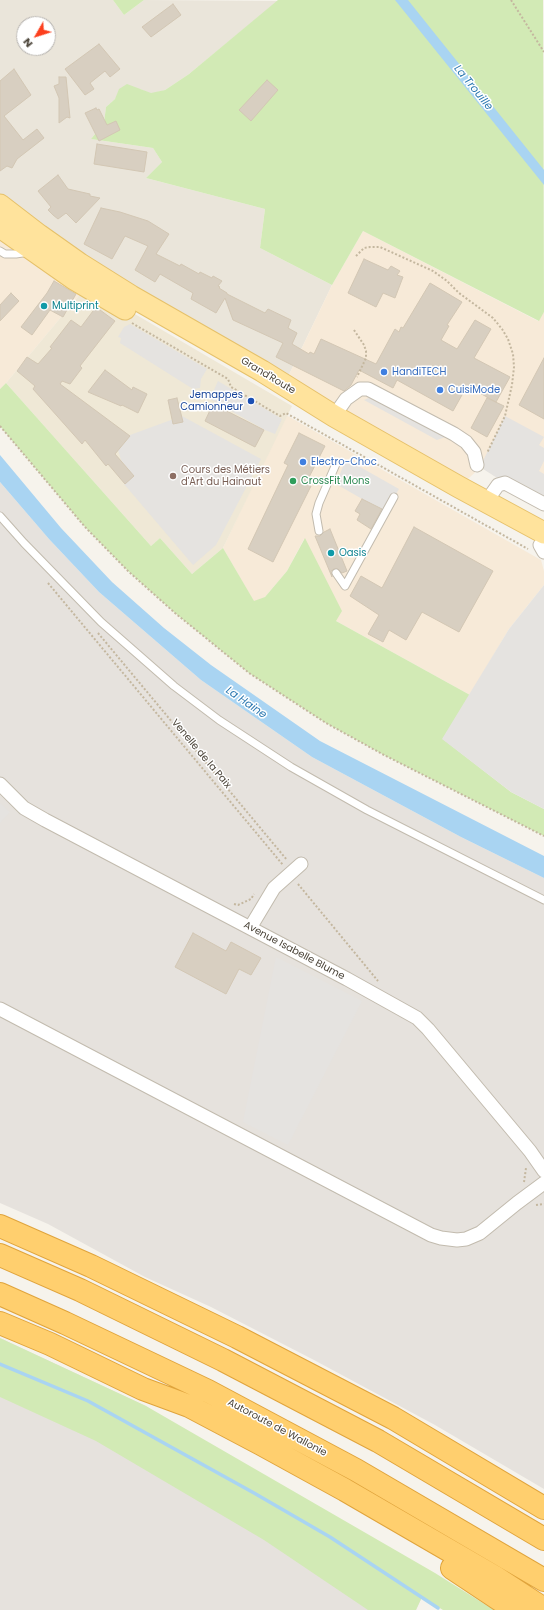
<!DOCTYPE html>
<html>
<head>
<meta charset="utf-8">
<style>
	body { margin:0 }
	#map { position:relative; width:544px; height:1610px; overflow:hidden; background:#f6f3ec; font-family:Poppins,sans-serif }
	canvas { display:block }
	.north { position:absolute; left:16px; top:16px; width:40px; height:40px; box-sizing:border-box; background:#fff; border:1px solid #b7b4b0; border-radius:50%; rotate:231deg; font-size:11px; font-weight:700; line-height:16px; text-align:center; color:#4b4439 }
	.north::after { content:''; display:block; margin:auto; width:14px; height:18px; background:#fc3f1d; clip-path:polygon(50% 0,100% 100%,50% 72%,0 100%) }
</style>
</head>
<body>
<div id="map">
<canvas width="544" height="1610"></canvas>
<div class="north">N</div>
</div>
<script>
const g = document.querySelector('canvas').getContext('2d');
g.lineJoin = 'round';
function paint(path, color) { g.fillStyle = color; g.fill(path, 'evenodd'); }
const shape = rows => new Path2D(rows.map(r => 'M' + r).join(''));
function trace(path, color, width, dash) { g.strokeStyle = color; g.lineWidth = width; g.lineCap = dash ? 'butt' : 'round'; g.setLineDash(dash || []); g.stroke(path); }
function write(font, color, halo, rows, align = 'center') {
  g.font = font + ' Poppins,sans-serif'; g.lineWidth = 3; g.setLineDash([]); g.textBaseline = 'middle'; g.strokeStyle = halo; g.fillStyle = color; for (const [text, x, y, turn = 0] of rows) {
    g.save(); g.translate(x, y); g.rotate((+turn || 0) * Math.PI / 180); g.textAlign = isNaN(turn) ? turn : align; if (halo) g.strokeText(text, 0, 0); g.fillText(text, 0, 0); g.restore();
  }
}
paint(shape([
	[0,0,113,0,124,15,144,0,278,1,189,74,165,90,151,94,140,89,115,99,106,107,104,123,91,139,153,148,162,162,146,178,265,209,260,248,332,285,284,385,0,217],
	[24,24,48,24,48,48,24,48]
]), '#eae5da');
paint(shape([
	[0,217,87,286,6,383,0,389],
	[363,231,538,321,544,312,544,504,505,483,481,467,459,487,284,385,332,285],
	[286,415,541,560,544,571,544,585,509,629,470,695,336,621,304,539,287,571,265,597,254,602,223,548]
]), '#f7ead8');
paint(shape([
	[0,482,49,539,99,592,201,680,312,757,461,837,544,878,544,1489,435,1425,314,1360,211,1307,145,1277,48,1224,0,1203],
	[0,1338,146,1406,422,1597,416,1610,0,1610]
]), '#e6e2dd');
paint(shape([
	[87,286,292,406,223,548,192,574,160,538,151,546,6,383]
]), '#efe8d6');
paint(shape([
	[113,0,144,0,124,15],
	[278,0,543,0,544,312,539,321,363,231,332,285,260,248,265,209,146,178,162,162,153,148,91,139,104,123,106,107,115,99,119,89,127,84,151,93,165,90,189,74],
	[6,383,151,546,160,538,192,574,223,548,254,601,265,597,287,571,305,538,342,611,336,621,470,695,443,739,511,792,544,809,544,836,384,755,326,723,249,673,175,613,128,571,85,527,0,426,0,389],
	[0,1338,146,1406,435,1573,494,1610,443,1610,422,1597,416,1610,368,1610,264,1540,96,1441,0,1397]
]), '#d2eab5');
paint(shape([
	[130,324,207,369,201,379,200,388,193,389,120,343,121,338,118,337,124,327],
	[218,381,282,419,275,434,265,430,210,399],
	[378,394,454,434,437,440,364,400],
	[182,416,261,459,216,545,193,565,124,484,133,476,121,460,118,450,130,435],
	[505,416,544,437,539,445,544,448,544,461,539,471,544,474,544,504,505,483,480,467],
	[346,459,399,489,385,512,336,484],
	[544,585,544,809,511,792,442,739,509,629],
	[0,803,10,812,0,823],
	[276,957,362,1001,288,1145,243,1122]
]), '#e5e3e0');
paint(shape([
	[395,0,408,0,544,170,544,185],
	[0,455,61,528,112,582,164,628,211,665,320,741,544,856,544,878,461,837,312,757,201,680,99,592,49,539,0,482]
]), '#a9d4f2');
trace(shape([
	[0,1364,88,1401,254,1493,330,1537,438,1608]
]), '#a9d4f2', 3.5);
const building = shape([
	[173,4,181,15,151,37,142,27,173,4],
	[99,44,120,69,110,77,105,71,90,83,94,89,85,95,65,69,99,44],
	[14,69,31,95,4,116,23,140,37,129,44,138,17,159,12,168,7,166,0,171,0,81,14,69],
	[59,77,66,77,70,118,67,117,59,123,59,98,54,86,59,84,59,77],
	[267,80,278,90,251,121,239,110,267,80],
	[96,108,97,110,99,109,107,125,116,121,120,130,99,141,85,113,96,108],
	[97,144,147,152,144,172,94,164,97,144],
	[58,175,68,189,90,194,90,196,100,198,76,223,66,213,58,219,53,215,48,210,51,207,38,191,58,175],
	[101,208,120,212,148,221,169,234,156,254,180,266,181,264,199,274,200,272,212,278,213,276,222,281,218,286,220,287,219,288,227,293,227,294,265,313,268,309,291,320,288,328,297,333,292,344,309,354,310,352,314,354,321,339,376,364,395,329,399,332,401,327,403,328,430,283,462,302,447,325,449,326,441,340,457,349,475,320,491,329,474,358,510,377,496,402,467,386,453,411,397,380,393,388,359,370,351,385,344,391,276,357,283,343,233,320,225,298,216,313,191,299,193,293,160,274,155,282,135,270,148,246,125,236,112,259,84,244,101,208],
	[364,259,388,270,391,266,400,271,397,275,403,277,395,298,383,293,376,307,348,293,364,259],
	[54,281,76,294,63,317,50,310,32,335,21,327,47,293,54,281],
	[11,293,19,301,0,321,0,305,11,293],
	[96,307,115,321,80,366,82,368,70,384,62,381,60,384,130,436,115,454,134,476,125,484,108,464,106,466,85,440,82,444,33,389,35,386,17,371,27,357,38,364,52,348,50,347,71,320,81,327,96,307],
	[544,358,544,419,519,405,544,358],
	[105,370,132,390,133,387,147,394,138,413,122,405,121,406,88,392,105,370],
	[177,398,183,422,173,424,168,400,177,398],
	[487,398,504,406,487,437,471,428,487,398],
	[213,404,264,430,255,447,205,421,213,404],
	[299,433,325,446,306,483,311,486,273,562,248,549,288,465,284,463,299,433],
	[362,499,382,509,371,529,357,520,360,514,355,511,362,499],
	[414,527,493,571,459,632,422,612,406,640,389,630,383,642,368,634,379,615,350,596,361,576,382,588,414,527],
	[330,529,347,571,342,573,338,569,334,569,331,571,332,577,315,536,320,536,324,532,330,529],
	[193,933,226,951,231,942,261,958,251,975,239,969,226,994,175,967,193,933]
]);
paint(building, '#d8cfc1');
trace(building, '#d3c7b4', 1);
const service = shape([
	[0,251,5,254,16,254,29,252],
	[0,516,24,543,101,622,174,686,219,720,291,767,367,810,544,900],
	[319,531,316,514,319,503,336,464],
	[336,573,345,586,394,497]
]);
const minor = shape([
	[334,416,346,399,360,389,368,389,454,434,466,442,474,452,477,465],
	[486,502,498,485,505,483,544,504],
	[540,545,544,552],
	[0,784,24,808,45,820,347,979,417,1018,428,1029,530,1151,544,1171],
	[250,928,274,888,301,864],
	[0,1009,431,1235,441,1238,457,1240,466,1239,480,1233,517,1203,544,1183]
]);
const primary = shape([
	[0,205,39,235,80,264,131,296,262,371,334,416,459,487,544,533],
	[0,227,74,279,125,309]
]);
const motorway = shape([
	[0,1226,91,1266,237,1337,393,1418,544,1508],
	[0,1255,80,1290,223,1360,378,1441,544,1539],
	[0,1294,65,1323,208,1391,356,1470,544,1580],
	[0,1323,50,1344,143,1389,189,1406,261,1444,345,1490,495,1577,544,1609],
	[452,1568,515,1610]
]);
trace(service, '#c2bbae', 9);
trace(minor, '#c2bbae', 15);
trace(primary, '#e6c16a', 23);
trace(motorway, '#e0a43c', 24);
trace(shape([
	[511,0,544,52],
	[356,256,364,248,370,247,380,247,433,271,447,281,459,293,493,318,502,329,508,339,513,354,514,367,512,385,505,416,487,453],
	[132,323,228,379,231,387,280,416,286,413,528,549],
	[354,330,364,345,366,351,366,358,357,377],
	[0,426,85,527,128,571,175,613,249,673,326,723,384,755,544,836],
	[48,583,283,865],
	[98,633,287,860],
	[298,884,378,981],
	[234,904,238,905,251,899,254,894],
	[524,1182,526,1168],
	[536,1205,544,1204]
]), '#c4b79f', 2, [2, 2]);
trace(service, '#fff', 7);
trace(minor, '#fff', 13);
trace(primary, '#ffe39c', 21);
trace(motorway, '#ffcf6e', 22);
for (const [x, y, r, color] of [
	[44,306,4,"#0f9aa8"],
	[384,372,4,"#3f7fe0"],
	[440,390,4,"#3f7fe0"],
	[251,401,4,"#1a4fb4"],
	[303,462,4,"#3f7fe0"],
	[173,476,4,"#8d6e63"],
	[293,481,4,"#2e9e5b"],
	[331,553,4,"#0f9aa8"]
]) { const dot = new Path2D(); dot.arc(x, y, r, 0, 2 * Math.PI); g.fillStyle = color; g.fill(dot); trace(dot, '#fff', 1.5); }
write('10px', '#0d838f', '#fff', [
	["Multiprint",52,306],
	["Oasis",339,553]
], 'left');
write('10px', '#366cbe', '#fff', [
	["HandiTECH",392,372],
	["CuisiMode",448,390],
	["Electro-Choc",311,462]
], 'left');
write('10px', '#4b4439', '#fff', [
	["Grand'Route",268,376,31],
	["Venelle de la Paix",201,754,50],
	["Avenue Isabelle Blume",294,951,28],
	["Autoroute de Wallonie",277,1428,28]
]);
write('10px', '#164399', '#fff', [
	["Jemappes",243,395],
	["Camionneur",243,407]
], 'right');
write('10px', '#785e54', '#fff', [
	["Cours des Métiers",181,470],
	["d'Art du Hainaut",181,482]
], 'left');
write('10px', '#27864d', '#fff', [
	["CrossFit Mons",301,481]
], 'left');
write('italic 11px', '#2e7ab2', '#fff', [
	["La Trouille",473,88,51],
	["La Haine",246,703,35]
]);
</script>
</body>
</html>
